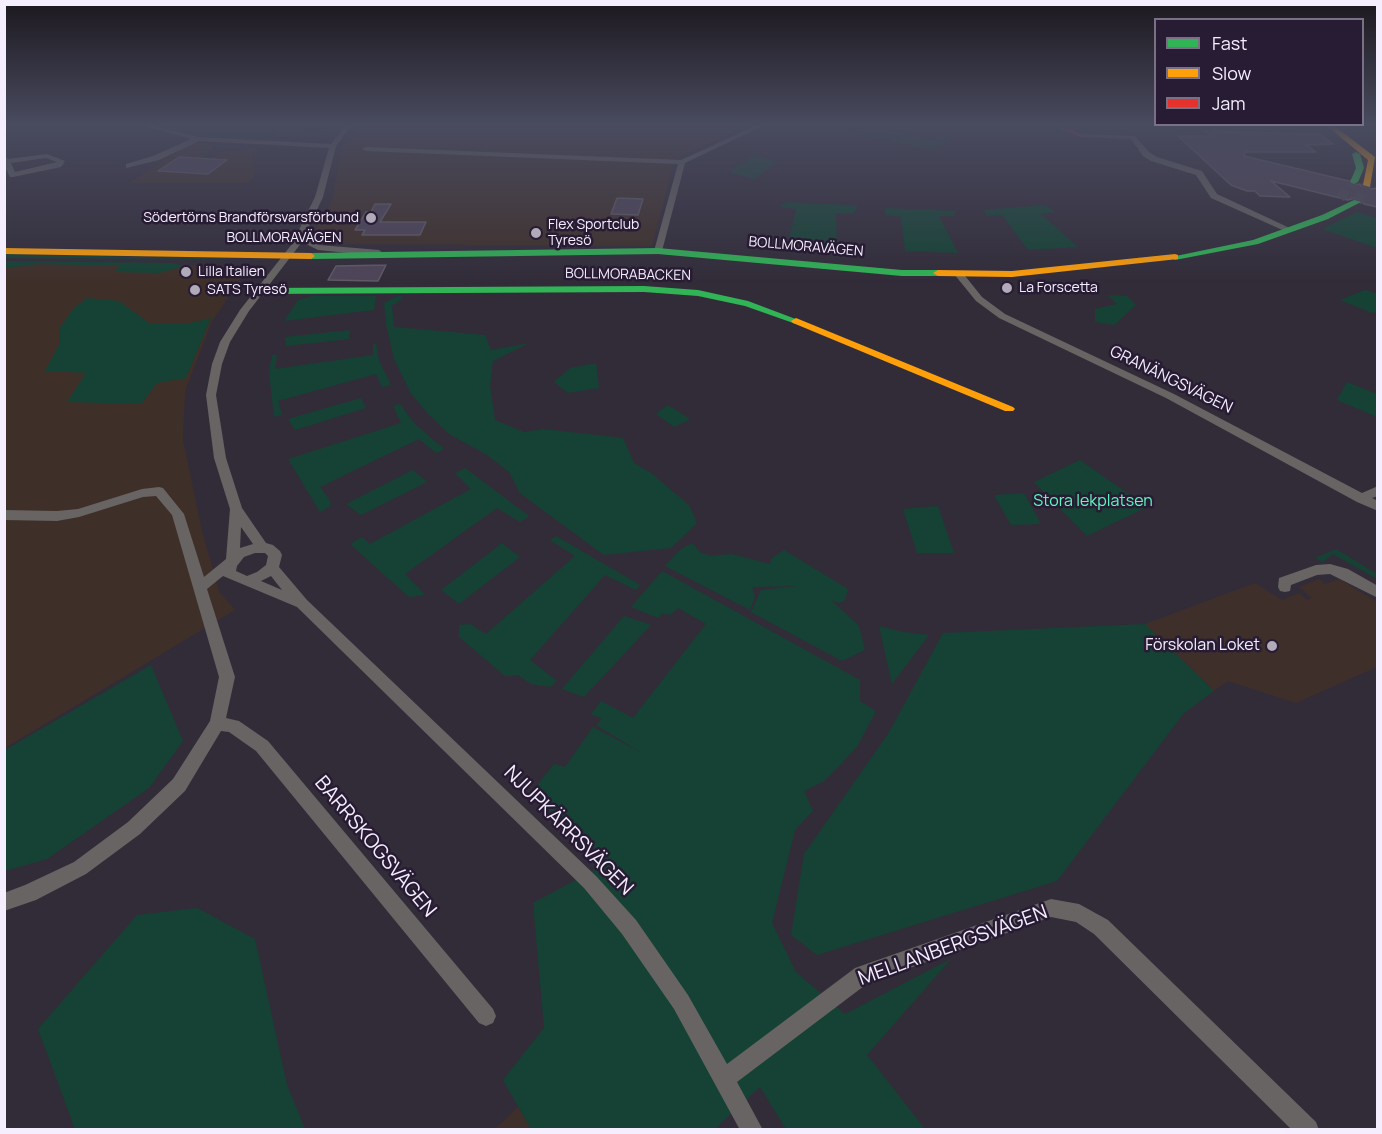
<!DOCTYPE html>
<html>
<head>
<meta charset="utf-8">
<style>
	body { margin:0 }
	#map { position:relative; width:1382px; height:1134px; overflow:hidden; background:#322c39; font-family:Manrope,sans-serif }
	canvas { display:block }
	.frame { position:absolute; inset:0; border:6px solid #f5eefe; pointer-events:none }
	.legend { position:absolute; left:1154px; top:18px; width:210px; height:108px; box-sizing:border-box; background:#281c34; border:2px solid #7a7085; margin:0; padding:8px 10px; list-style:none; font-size:18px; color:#f5eefe }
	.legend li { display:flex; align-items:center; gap:12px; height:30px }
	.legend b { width:30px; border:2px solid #7a7085 }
</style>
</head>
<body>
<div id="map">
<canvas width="1382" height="1134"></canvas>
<div class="frame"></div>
<ul class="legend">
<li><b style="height:8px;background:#30b455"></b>Fast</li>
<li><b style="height:8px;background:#ff9f0a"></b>Slow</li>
<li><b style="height:8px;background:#e5322d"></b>Jam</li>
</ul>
</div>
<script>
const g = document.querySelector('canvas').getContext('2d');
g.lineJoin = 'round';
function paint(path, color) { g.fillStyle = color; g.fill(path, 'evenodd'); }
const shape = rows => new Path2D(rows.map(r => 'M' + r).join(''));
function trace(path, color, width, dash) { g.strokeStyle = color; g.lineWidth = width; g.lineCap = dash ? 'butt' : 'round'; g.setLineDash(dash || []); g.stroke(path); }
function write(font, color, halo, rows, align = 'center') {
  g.font = font + ' Manrope,sans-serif'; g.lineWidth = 5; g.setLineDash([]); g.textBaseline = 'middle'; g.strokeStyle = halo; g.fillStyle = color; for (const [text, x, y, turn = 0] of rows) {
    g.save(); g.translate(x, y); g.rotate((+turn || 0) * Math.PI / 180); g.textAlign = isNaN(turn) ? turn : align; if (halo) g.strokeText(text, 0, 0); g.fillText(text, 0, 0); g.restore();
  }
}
paint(shape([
	[360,125,747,125,675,159,652,246,324,244,311,237,332,201,342,146],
	[5,263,250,266,212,321,185,391,183,440,202,531,219,591,235,610,5,748]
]), '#3f2f29');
paint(shape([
	[196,143,215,146,200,157,214,158,224,151,244,151,248,148,258,148,252,153,254,176,248,183,129,183,186,146],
	[1319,579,1325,584,1339,579,1377,602,1377,667,1296,703,1228,681,1214,691,1145,624,1255,583,1282,600,1299,593,1307,600,1312,598,1299,587],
	[518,1107,531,1129,495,1129]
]), '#3f2f2a');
paint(shape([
	[161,125,328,125,321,130,279,126,259,140,214,137],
	[835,125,873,125,932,140,940,135,952,138,935,150,886,141],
	[754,156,778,162,754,179,729,172],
	[786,202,851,205,858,206,853,214,836,213,837,247,772,239,789,240,796,209,780,207],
	[1045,205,1055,212,1041,214,1078,247,1028,250,1002,215,986,216,984,210],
	[885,208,956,211,954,216,939,216,958,253,905,251,901,217,885,215],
	[1357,212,1377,218,1377,248,1322,229],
	[5,254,237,259,5,258],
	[5,261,175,263,183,267,159,273,114,272,120,266,40,264,5,268],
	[1365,290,1377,294,1377,312,1372,313,1340,300],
	[1107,295,1127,296,1136,305,1114,325,1095,322,1095,309,1117,304],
	[312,296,376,296,374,310,284,321,298,300],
	[397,296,404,297,392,306,394,327,485,335,491,350,529,343,493,361,490,385,495,420,524,432,544,429,623,438,634,463,651,473,689,505,697,523,671,548,604,555,544,511,520,493,509,472,487,455,449,434,428,414,410,392,394,359,386,324,384,303],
	[87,298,119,301,149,323,186,324,211,318,186,378,157,383,141,404,67,402,86,373,45,371,60,343,59,329,73,309],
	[350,330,349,339,286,346,285,337],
	[376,343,379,361,391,385,382,387,376,374,278,401,282,415,274,417,269,372,272,355,277,355,275,369,373,355,373,344],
	[596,363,599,388,568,393,554,382,570,368],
	[1347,382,1377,394,1377,417,1337,400],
	[361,398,366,408,295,430,288,419],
	[400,404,414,423,444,449,436,453,419,439,320,487,331,502,329,507,320,512,288,459,401,423,393,406],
	[668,405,690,419,674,427,656,414],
	[1080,460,1147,507,1087,536,1034,482],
	[465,468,529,516,520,522,497,508,405,574,425,595,409,597,350,544,362,537,370,544,471,489,455,473],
	[413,470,427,482,361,515,346,504],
	[1024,493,1041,524,1011,525,994,495],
	[938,506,954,553,917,553,903,509],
	[556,536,640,585,636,590,605,575,530,660,557,681,550,687,531,684,518,675,505,676,459,637,459,625,470,624,486,634,575,556,550,540],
	[502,543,520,557,459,604,441,590],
	[692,543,701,553,712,556,731,554,770,564,772,558,784,550,848,589,845,600,839,603,831,600,859,626,865,650,842,661,751,612,761,590,797,586,752,587,755,597,750,610,665,566,681,549],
	[1336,549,1377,574,1377,579,1333,554,1323,562,1315,558],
	[662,571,860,680,860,701,876,711,858,745,842,763,824,781,804,791,813,811,795,830,772,923,796,972,845,1014,951,959,867,1055,925,1129,786,1129,760,1087,717,1127,719,1129,531,1129,503,1080,544,1028,533,903,609,862,530,794,554,764,565,767,593,727,642,753,596,725,602,719,591,714,601,701,633,718,706,624,678,608,670,615,662,613,658,618,631,607],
	[624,616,651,625,584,697,562,689],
	[1145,624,1214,691,1184,713,1057,881,817,955,791,935,804,854,888,734,943,633],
	[879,626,903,632,929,635,892,684],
	[151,665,183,741,149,788,47,859,5,871,5,750],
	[197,908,255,939,287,1085,305,1129,75,1129,38,1029,137,915]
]), '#154234');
const building = shape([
	[1205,131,1319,134,1334,144,1306,145,1316,152,1245,152,1244,156,1349,181,1349,186,1360,184,1362,187,1371,189,1377,188,1377,207,1364,204,1358,197,1348,200,1271,181,1290,197,1260,196,1255,191,1247,191,1231,185,1178,136,1212,136,1205,131],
	[179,157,227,160,208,174,158,171,179,157],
	[617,198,643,199,638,215,611,214,617,198],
	[375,204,391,204,380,222,426,222,420,235,362,235,365,230,355,230,366,212,371,212,375,204],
	[386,265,378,281,328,280,336,266,386,265]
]);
paint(building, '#4f4458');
trace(building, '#605a66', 1.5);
trace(shape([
	[1340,198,1354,182],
	[1357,202,1367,185]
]), '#4f4957', 10, [10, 5]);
paint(shape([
	[141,125,151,125,198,137,331,144,346,125,352,125,336,146,323,197,306,233,308,239,320,245,379,250,383,253,379,256,318,250,302,242,249,311,230,342,222,364,216,395,226,458,242,508,266,543,273,545,280,551,282,555,279,567,307,600,596,876,636,920,688,995,727,1064,855,968,1051,899,1079,904,1108,920,1316,1122,1319,1130,1292,1130,1094,934,1076,922,1051,917,868,983,737,1082,763,1130,740,1130,674,1009,622,934,584,888,297,607,223,576,207,589,235,677,226,718,239,721,268,741,493,1009,496,1016,493,1023,486,1026,479,1023,256,751,229,732,221,731,185,791,140,834,86,874,36,900,4,911,4,893,25,885,74,862,128,822,173,779,210,721,219,677,172,515,156,496,143,497,79,517,57,521,4,520,4,510,57,511,78,509,142,489,159,487,163,488,184,514,204,577,226,559,230,509,214,458,206,395,212,364,220,342,240,310,292,244,315,197,329,148,199,141,159,160,126,168,126,164,153,156,191,139,141,125],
	[241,527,253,544,240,548,241,527],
	[255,553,265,553,268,556,266,565,257,572,247,576,236,571,237,566,244,557,255,553],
	[271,576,282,590,261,581,271,576],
	[757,125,765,125,685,163,662,251,658,254,654,251,678,164,366,151,362,149,366,147,681,160,757,125],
	[1083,134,1135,136,1149,152,1157,157,1202,171,1217,194,1294,230,1287,232,1211,198,1196,175,1151,161,1143,156,1131,139,1081,137,1083,134],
	[47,154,65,161,61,167,13,177,10,177,4,165,4,155,8,159,47,154],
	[46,158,57,162,15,172,11,163,46,158],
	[956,272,962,272,982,297,1005,314,1174,394,1362,493,1378,486,1378,496,1372,498,1378,501,1378,511,1357,502,1166,398,999,318,976,301,954,274,956,272],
	[1330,564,1348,569,1378,586,1378,598,1330,574,1317,575,1291,585,1290,591,1285,592,1280,591,1278,587,1279,578,1316,565,1330,564]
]), '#676463');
paint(shape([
	[1356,152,1360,154,1364,168,1358,182,1354,184,1350,182,1356,168,1352,154,1356,152],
	[1354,200,1361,202,1328,219,1258,244,1175,260,1171,257,1253,240,1322,215,1354,200],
	[658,248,902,270,938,270,943,273,938,276,902,276,658,254,311,259,307,256,311,253,658,248],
	[644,286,698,290,748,301,801,321,796,324,745,306,698,296,644,292,259,294,254,291,259,288,644,286]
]), '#30b455');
paint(shape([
	[1326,125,1333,125,1375,157,1370,187,1363,185,1368,160,1326,125],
	[4,248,311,253,315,256,311,259,4,254,4,248],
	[1175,254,1178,255,1178,259,1012,277,938,276,933,273,938,270,1012,271,1175,254],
	[796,318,1013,407,1015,409,1013,411,1005,411,793,323,791,321,796,318]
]), '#ff9f0a');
paint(shape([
	[1049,125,1058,125,1086,136,1081,137,1049,125]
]), '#e5322d');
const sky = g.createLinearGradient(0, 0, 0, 284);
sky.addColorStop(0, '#1c181f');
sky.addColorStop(0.44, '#494b5f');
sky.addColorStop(1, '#494b5f00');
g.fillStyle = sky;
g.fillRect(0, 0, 1382, 284);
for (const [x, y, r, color] of [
	[371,218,6,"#b1aab9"],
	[536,233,6,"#b1aab9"],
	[186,272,6,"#b1aab9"],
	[1007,288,6,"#b1aab9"],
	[195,290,6,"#b1aab9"],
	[1272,646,6,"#b1aab9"]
]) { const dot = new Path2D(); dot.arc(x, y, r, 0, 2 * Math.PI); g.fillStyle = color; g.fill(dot); trace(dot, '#281c34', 2); }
write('14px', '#f5eefe', '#281c34', [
	["Södertörns Brandförsvarsförbund",359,218,"right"],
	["Flex Sportclub",548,225],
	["Tyresö",548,241],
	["Lilla Italien",198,272],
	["La Forscetta",1019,288],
	["SATS Tyresö",207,290]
], 'left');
write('14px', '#f5eefe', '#281c34', [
	["BOLLMORAVÄGEN",284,238],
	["BOLLMORAVÄGEN",806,247,5],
	["BOLLMORABACKEN",628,275,1]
]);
write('16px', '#f5eefe', '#281c34', [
	["GRANÄNGSVÄGEN",1171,380,26]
]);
write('16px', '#5ff9bf', '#281c34', [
	["Stora lekplatsen",1093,502]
]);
write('16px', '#f5eefe', '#281c34', [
	["Förskolan Loket",1260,646]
], 'right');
write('20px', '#f5eefe', '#281c34', [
	["NJUPKÄRRSVÄGEN",568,831,45],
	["BARRSKOGSVÄGEN",375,847,50],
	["MELLANBERGSVÄGEN",953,946,-20]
]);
</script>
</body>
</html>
